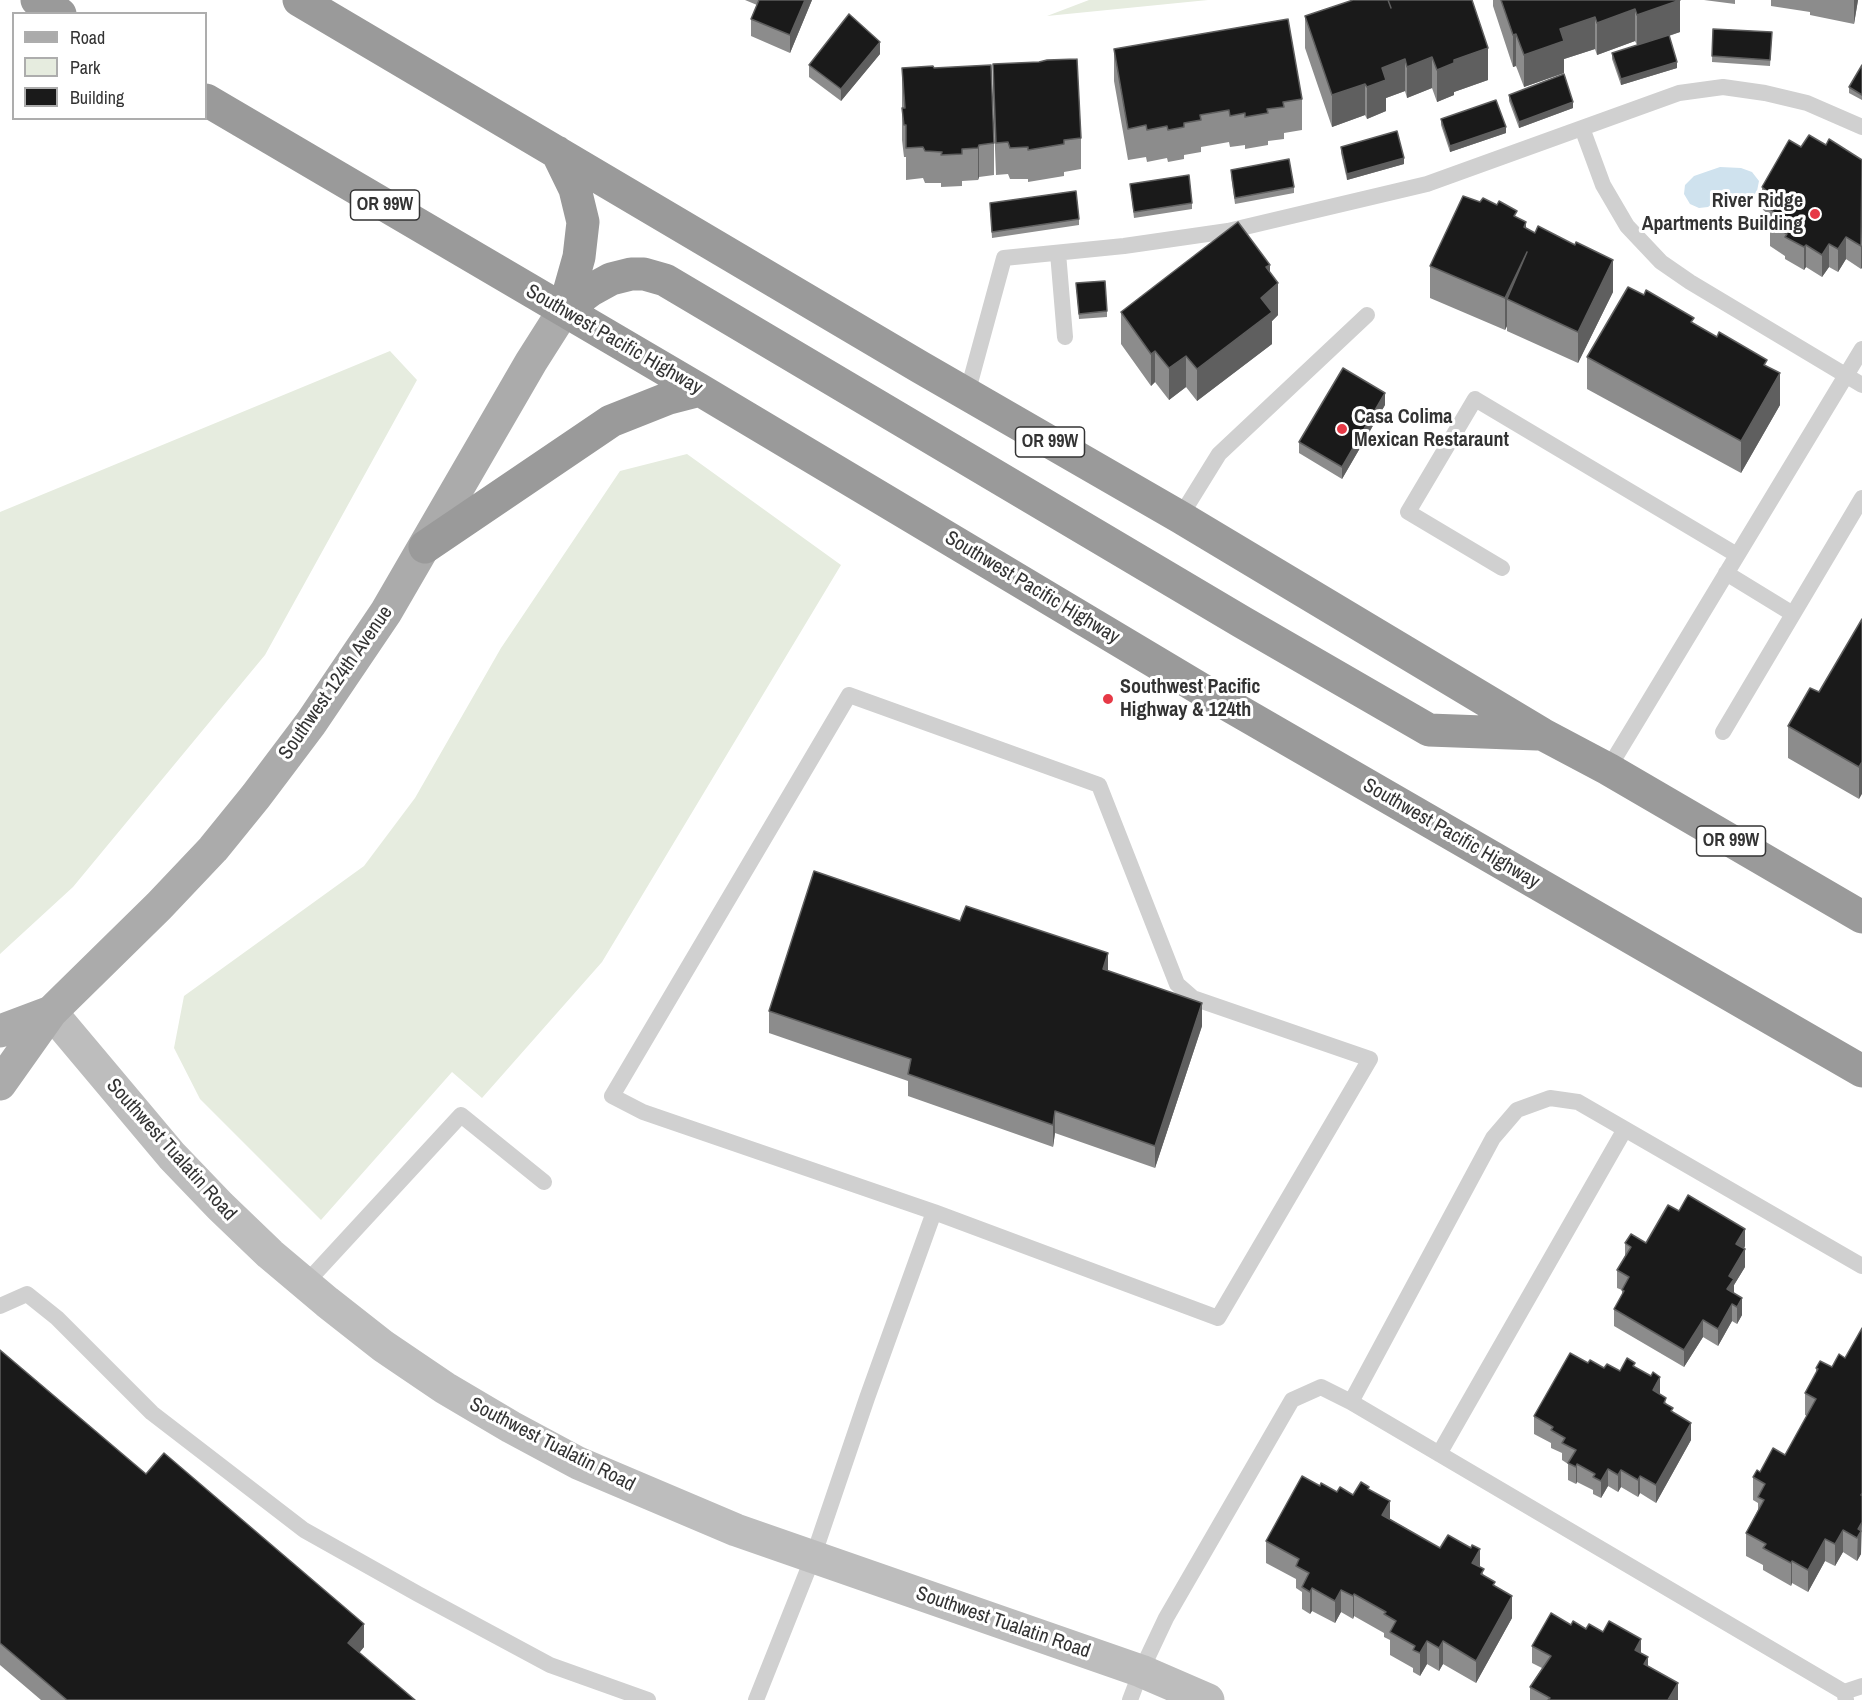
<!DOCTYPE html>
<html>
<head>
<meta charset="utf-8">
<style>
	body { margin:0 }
	#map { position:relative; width:1862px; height:1700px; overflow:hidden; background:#fff; font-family:"Archivo Narrow",sans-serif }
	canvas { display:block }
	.legend { position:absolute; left:12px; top:12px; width:195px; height:108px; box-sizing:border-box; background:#fff; border:2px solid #adadad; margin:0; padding:8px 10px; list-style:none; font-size:18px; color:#333 }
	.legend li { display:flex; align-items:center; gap:12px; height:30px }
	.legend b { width:30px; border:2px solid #adadad }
</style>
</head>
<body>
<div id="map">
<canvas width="1862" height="1700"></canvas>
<ul class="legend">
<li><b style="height:8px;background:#ababab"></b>Road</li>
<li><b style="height:16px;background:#e6ecdf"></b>Park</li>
<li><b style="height:16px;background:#1a1a1a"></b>Building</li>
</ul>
</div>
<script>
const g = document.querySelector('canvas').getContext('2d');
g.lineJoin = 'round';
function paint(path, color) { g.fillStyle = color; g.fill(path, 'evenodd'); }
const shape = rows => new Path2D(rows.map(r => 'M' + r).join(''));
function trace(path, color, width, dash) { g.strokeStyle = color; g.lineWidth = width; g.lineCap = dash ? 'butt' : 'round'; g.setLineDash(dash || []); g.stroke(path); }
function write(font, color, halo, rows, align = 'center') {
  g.font = font + ' "Archivo Narrow",sans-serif'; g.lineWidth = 6; g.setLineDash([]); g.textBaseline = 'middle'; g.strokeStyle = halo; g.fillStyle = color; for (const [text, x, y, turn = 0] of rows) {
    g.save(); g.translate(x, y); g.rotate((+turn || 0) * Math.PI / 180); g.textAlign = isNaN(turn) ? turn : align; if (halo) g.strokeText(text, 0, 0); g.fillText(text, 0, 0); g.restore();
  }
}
paint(shape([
	[1089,0,1208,0,1047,16],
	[390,351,417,380,265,655,73,887,0,954,0,512],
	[687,454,841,565,602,962,482,1098,452,1072,321,1220,200,1099,174,1048,184,996,364,866,415,798,501,648,620,471]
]), '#e6ecdf');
paint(shape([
	[1720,167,1741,168,1752,172,1759,181,1757,191,1751,199,1740,202,1727,196,1721,197,1708,207,1699,208,1690,204,1684,194,1685,185,1694,176]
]), '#cfe2ee');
trace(shape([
	[1582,128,1603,185,1627,226,1661,262,1690,282,1862,385],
	[1058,253,1065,337],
	[967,394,1004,258,1124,246,1228,231,1427,184,1679,93,1723,87,1765,93,1807,103,1862,127],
	[1180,517,1219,454,1367,315],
	[1502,568,1408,512,1475,399,1737,555],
	[1726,573,1793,614],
	[849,695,1099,785,1177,984,1193,998,1370,1059,1218,1318,934,1212,643,1112,612,1096,849,695],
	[1723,732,1862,498],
	[1608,769,1862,349],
	[305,1284,461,1115,544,1182],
	[0,1306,27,1294,57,1318,152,1413,304,1530,418,1594,550,1665,648,1700],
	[1439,1454,1625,1129],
	[1844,1692,1862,1686],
	[756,1700,813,1557,867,1398,934,1212],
	[1130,1700,1141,1671,1166,1618,1292,1400,1321,1387,1351,1402],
	[1846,1700,1844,1692,1351,1402,1493,1138,1517,1110,1550,1098,1578,1102,1862,1266]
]), '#d0d0d0', 16);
trace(shape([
	[51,1012,172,1156,220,1206,270,1254,327,1302,383,1346,445,1388,511,1427,578,1463,736,1530,1141,1671,1208,1700]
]), '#bdbdbd', 33);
trace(shape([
	[0,1031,51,1012],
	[0,1084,51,1012,159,906,213,849,256,796,311,723,386,612,531,362,564,310]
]), '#ababab', 33);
trace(shape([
	[37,0,60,14],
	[299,0,920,367,1180,517,1542,734,1608,769,1862,917],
	[206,100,700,390,1204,691,1862,1071],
	[557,152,575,189,583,222,579,257,564,310],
	[564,310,591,290,611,279,631,274,644,274,665,280,1242,622,1429,730,1537,734],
	[425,547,611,421,669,398,700,390]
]), '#9a9a9a', 33);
paint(shape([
	[745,0,812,0,790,53,751,36,751,19,757,5],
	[1353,0,1488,80,1454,92,1454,95,1437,102,1432,88,1407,98,1405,91,1386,98,1386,111,1367,119,1365,115,1332,127,1305,48,1305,16],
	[1493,0,1680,0,1680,32,1669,36,1677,68,1621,85,1612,59,1612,53,1637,45,1635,41,1597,55,1595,49,1564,59,1564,73,1524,87,1516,66,1513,67,1493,6],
	[1704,0,1735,0,1735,4],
	[1771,0,1858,0,1854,24,1810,15,1810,12,1771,6],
	[1713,29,1772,32,1770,66,1712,62],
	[1114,49,1302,99,1302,130,1284,133,1284,139,1268,141,1268,145,1245,149,1245,145,1230,147,1229,142,1201,147,1201,152,1184,155,1184,159,1168,162,1167,158,1147,162,1146,157,1128,160,1114,81],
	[880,54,841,101,809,77,809,65],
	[993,64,1081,138,1081,169,1064,172,1064,176,1028,182,1028,179,1010,179,1008,174,996,175,993,96],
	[1862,65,1862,100,1849,93,1849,87],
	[902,68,934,68,994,143,994,175,979,177,978,180,962,181,962,186,941,187,941,183,925,183,923,178,906,180,906,157,904,157,902,140],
	[1509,95,1573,108,1519,128,1509,101],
	[1441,119,1506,133,1450,152,1441,125],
	[1826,145,1862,160,1861,269,1846,259,1838,272,1829,267,1822,277,1806,267,1804,270,1785,259,1785,256,1770,246,1770,232,1768,230,1768,214,1762,209,1762,187,1801,147],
	[1341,147,1404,164,1347,180,1341,153],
	[1231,170,1294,187,1294,193,1235,204,1231,176],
	[1130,184,1192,203,1192,209,1134,218],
	[990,203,1079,219,1079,225,992,238],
	[1517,218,1526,228,1613,292,1578,363,1507,331,1507,326,1505,330,1430,298,1430,266],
	[1270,273,1278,315,1272,321,1272,344,1197,401,1186,387,1169,400,1155,382,1151,386,1121,344,1121,312],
	[1076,283,1107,311,1107,317,1079,319],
	[1694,324,1767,366,1780,405,1741,473,1587,389,1587,357],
	[1385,405,1342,479,1299,453,1299,442],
	[1862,619,1859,799,1788,758,1788,726,1819,692],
	[1108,971,1202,1026,1155,1168,1055,1133,1053,1147,908,1096,908,1081,769,1033,769,1011],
	[1679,1211,1745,1246,1744,1249,1745,1267,1734,1285,1734,1293,1742,1315,1737,1324,1732,1321,1718,1346,1703,1337,1684,1367,1614,1326,1614,1309,1622,1296,1622,1290,1617,1288,1617,1270,1625,1256,1625,1243,1646,1243],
	[0,1350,146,1474,364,1647,359,1653,415,1700,41,1700,0,1665],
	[1820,1361,1861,1546,1861,1554,1857,1561,1843,1552,1835,1566,1825,1561,1808,1592,1792,1583,1791,1586,1763,1570,1763,1565,1746,1556,1746,1533,1758,1510,1758,1503,1753,1500,1753,1477,1760,1472,1785,1455,1807,1416,1805,1415,1805,1393,1816,1373,1816,1368],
	[1588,1363,1604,1368,1620,1371,1635,1367,1660,1394,1691,1440,1656,1503,1640,1493,1638,1497,1621,1487,1618,1492,1608,1486,1601,1498,1593,1494,1593,1490,1577,1482,1576,1484,1568,1480,1568,1464,1562,1460,1562,1453,1551,1448,1551,1443,1534,1434,1534,1416],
	[1320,1486,1337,1492,1353,1495,1369,1489,1390,1519,1440,1548,1480,1567,1484,1576,1495,1586,1512,1618,1476,1683,1443,1664,1439,1671,1427,1664,1420,1676,1413,1672,1413,1668,1390,1655,1390,1640,1384,1637,1384,1633,1354,1616,1353,1619,1341,1612,1335,1623,1312,1611,1310,1614,1302,1609,1302,1592,1296,1588,1296,1579,1266,1563,1266,1541],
	[1586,1629,1641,1653,1648,1666,1678,1700,1530,1700,1530,1687,1542,1668,1532,1663,1532,1646]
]), '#8c8c8c');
paint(shape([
	[805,0,812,0,790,53,790,35],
	[1680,0,1680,32,1637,46,1637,15],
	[1854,0,1858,0,1854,24],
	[1635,9,1635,41,1597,55,1597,23],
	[1595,17,1595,49,1564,59,1564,73,1524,87,1524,55,1560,29],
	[1516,34,1516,66,1513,67,1513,35],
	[880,42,880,54,841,101,841,89],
	[1488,48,1488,80,1454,92,1454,95,1437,102,1437,70,1454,60],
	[1432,57,1432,88,1407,98,1407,67],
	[1405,59,1405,91,1386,98,1386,111,1367,119,1367,87,1382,68],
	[1677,62,1677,68,1621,85,1621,79],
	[1365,84,1365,115,1332,127,1332,95],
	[1573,102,1573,108,1519,128,1519,122],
	[1506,127,1506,133,1450,152,1450,146],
	[979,145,979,177,978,180,978,148],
	[1404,158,1404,164,1347,180,1347,174],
	[1526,222,1526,254,1507,299,1507,326,1505,330,1505,298],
	[1846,237,1846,259,1838,272,1838,249],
	[1829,244,1829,267,1822,277,1822,255],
	[1806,245,1806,267,1804,270,1804,247],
	[1862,245,1862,268,1861,269,1861,246],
	[1613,260,1613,292,1578,363,1578,332],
	[1270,265,1270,290,1278,283,1278,315,1272,321,1272,344,1197,401,1197,369,1261,298,1266,267],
	[1155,351,1155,382,1151,386,1151,354],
	[1186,356,1186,387,1169,400,1169,368],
	[1780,373,1780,405,1741,473,1741,441],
	[1385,393,1385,405,1342,479,1342,467],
	[1862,762,1862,794,1859,799,1859,767],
	[1108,953,1108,976,1103,969],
	[1202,1003,1202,1026,1155,1168,1155,1146],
	[1055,1111,1055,1133,1053,1147,1053,1125],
	[1745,1229,1745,1246,1736,1262,1736,1244],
	[1745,1249,1745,1267,1734,1285,1734,1296,1727,1289,1729,1276],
	[1742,1298,1742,1315,1737,1324,1737,1307],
	[1732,1304,1732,1321,1718,1346,1718,1329],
	[1703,1320,1703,1337,1684,1367,1684,1350],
	[1660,1377,1660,1394,1653,1390],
	[1691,1423,1691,1440,1656,1503,1656,1485],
	[1577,1464,1577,1482,1576,1484,1576,1467],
	[1608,1469,1608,1486,1601,1498,1601,1481],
	[1621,1470,1621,1487,1618,1492,1618,1475],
	[1640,1476,1640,1493,1638,1497,1638,1480],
	[1390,1501,1390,1523,1382,1515],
	[1862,1522,1861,1554,1857,1561,1858,1529],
	[1843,1530,1843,1552,1835,1566,1835,1544],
	[1825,1539,1825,1561,1808,1592,1808,1570],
	[1480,1549,1480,1572,1472,1563],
	[1792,1561,1792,1583,1791,1586,1791,1563],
	[1312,1588,1312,1611,1310,1614,1310,1592],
	[1341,1590,1341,1612,1335,1623,1335,1601],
	[1354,1594,1354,1616,1353,1619,1353,1596],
	[1512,1596,1512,1618,1476,1683,1476,1661],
	[364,1624,364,1647,348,1666,348,1643],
	[1641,1639,1641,1656,1635,1650],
	[1427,1641,1427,1664,1420,1676,1420,1653],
	[1443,1641,1443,1664,1439,1671,1439,1648],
	[1648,1657,1648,1674,1644,1664],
	[1678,1683,1678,1700,1668,1700]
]), '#5f5f5f');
const building = shape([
	[759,0,805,0,790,35,751,19,759,0],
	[1353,0,1388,0,1391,8,1388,0,1472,0,1488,48,1454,60,1454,63,1437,70,1432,57,1407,67,1405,59,1382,68,1386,80,1367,87,1365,84,1332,95,1305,16,1353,0],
	[1501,0,1680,0,1637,15,1635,9,1597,23,1595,17,1560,29,1564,41,1524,55,1516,34,1513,35,1501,0],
	[849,14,880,42,841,89,809,65,849,14],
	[1288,19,1302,99,1283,102,1284,107,1267,109,1268,113,1245,117,1245,113,1230,116,1229,110,1200,115,1201,120,1184,123,1184,127,1168,130,1167,126,1147,130,1146,125,1128,129,1114,49,1288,19],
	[1713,29,1772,32,1770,60,1712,56,1713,29],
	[1669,35,1677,62,1621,79,1612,53,1669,35],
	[1077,59,1081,138,1064,140,1064,144,1028,150,1028,147,1010,148,1008,142,996,143,993,64,1039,62,1047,60,1077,59],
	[991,65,994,143,979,145,978,148,962,149,962,154,941,155,942,152,925,151,923,147,906,148,906,125,904,125,902,108,905,108,902,68,933,66,934,68,991,65],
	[1862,65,1862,95,1849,87,1862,65],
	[1564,74,1573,102,1519,122,1509,95,1564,74],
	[1496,100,1506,127,1450,146,1441,119,1496,100],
	[1397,131,1404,158,1347,174,1341,147,1397,131],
	[1809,135,1826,145,1829,139,1862,160,1861,246,1846,237,1838,249,1829,244,1822,255,1806,245,1804,247,1785,237,1787,234,1770,224,1776,214,1768,207,1773,196,1762,187,1789,140,1801,147,1809,135],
	[1289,159,1294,187,1235,198,1231,170,1289,159],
	[1189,175,1192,203,1134,212,1130,184,1189,175],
	[1076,191,1079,219,992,232,990,203,1076,191],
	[1463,196,1480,202,1483,198,1497,205,1499,201,1517,211,1514,216,1526,222,1524,227,1535,233,1538,226,1575,245,1576,242,1613,260,1578,332,1507,299,1527,252,1505,298,1430,266,1463,196],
	[1238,222,1270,265,1266,267,1278,283,1261,298,1272,312,1197,369,1186,356,1169,368,1155,351,1151,354,1121,312,1238,222],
	[1105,281,1107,311,1079,314,1076,283,1105,281],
	[1628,287,1644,295,1646,290,1694,318,1691,322,1717,337,1719,332,1767,360,1764,365,1780,373,1741,441,1587,357,1628,287],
	[1343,368,1385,393,1342,467,1299,442,1343,368],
	[1862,619,1862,762,1859,767,1788,726,1810,688,1819,692,1862,619],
	[814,871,960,921,966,906,1108,953,1103,969,1202,1003,1155,1146,1055,1111,1053,1125,908,1074,911,1059,769,1011,814,871],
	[1688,1195,1745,1229,1736,1244,1745,1249,1729,1276,1734,1279,1727,1289,1742,1298,1737,1307,1732,1304,1718,1329,1703,1320,1684,1350,1614,1309,1624,1291,1622,1290,1629,1277,1617,1270,1631,1247,1625,1243,1631,1234,1646,1243,1668,1205,1679,1211,1688,1195],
	[1862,1328,1862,1493,1861,1495,1862,1496,1862,1522,1858,1529,1861,1531,1857,1538,1843,1530,1835,1544,1825,1539,1808,1570,1792,1561,1791,1563,1763,1548,1766,1544,1746,1533,1764,1500,1758,1497,1765,1484,1753,1477,1757,1470,1760,1472,1773,1448,1785,1455,1816,1399,1805,1393,1818,1369,1816,1368,1820,1361,1832,1367,1839,1354,1845,1358,1862,1328],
	[0,1350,146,1474,164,1453,364,1624,348,1643,415,1700,67,1700,0,1643,0,1350],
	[1570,1353,1588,1363,1590,1360,1604,1368,1607,1364,1620,1371,1627,1358,1635,1363,1633,1366,1651,1376,1653,1372,1660,1377,1653,1390,1666,1398,1664,1403,1673,1408,1671,1411,1691,1423,1656,1485,1640,1476,1638,1480,1621,1470,1618,1475,1608,1469,1601,1481,1593,1477,1595,1474,1577,1464,1576,1467,1568,1463,1576,1450,1562,1443,1565,1438,1551,1430,1553,1427,1534,1416,1570,1353],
	[1302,1476,1320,1486,1321,1483,1337,1492,1340,1487,1353,1495,1361,1482,1369,1487,1368,1489,1390,1501,1382,1515,1440,1548,1448,1535,1471,1548,1472,1545,1480,1549,1472,1563,1484,1569,1481,1574,1495,1582,1493,1585,1512,1596,1476,1661,1443,1641,1439,1648,1427,1641,1420,1653,1413,1650,1415,1646,1390,1632,1396,1621,1384,1614,1386,1612,1354,1594,1353,1596,1341,1590,1335,1601,1312,1588,1310,1592,1302,1587,1309,1573,1296,1566,1299,1559,1266,1541,1302,1476],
	[1551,1613,1571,1625,1573,1621,1586,1629,1589,1624,1603,1632,1609,1621,1641,1639,1635,1650,1648,1657,1644,1664,1678,1683,1668,1700,1548,1700,1550,1698,1530,1687,1551,1656,1532,1646,1551,1613]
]);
paint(building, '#1a1a1a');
trace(building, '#5f5f5f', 1.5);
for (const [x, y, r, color] of [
	[1815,214,6,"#e63946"],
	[1342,429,6,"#e63946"],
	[1108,699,6,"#e63946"]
]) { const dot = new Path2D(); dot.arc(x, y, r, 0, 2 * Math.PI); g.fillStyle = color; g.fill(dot); trace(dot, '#fff', 2); }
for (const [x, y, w] of [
	[385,205,69],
	[1050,442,69],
	[1731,841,69]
]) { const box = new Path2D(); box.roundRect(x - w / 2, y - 15, w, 30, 4.5); g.fillStyle = '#fff'; g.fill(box); trace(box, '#333', 1.5); }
write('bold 18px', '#333', null, [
	["OR 99W",385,205],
	["OR 99W",1050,442],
	["OR 99W",1731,841]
]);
write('bold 20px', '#333', '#fff', [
	["River Ridge",1803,202,"right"],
	["Apartments Building",1803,225,"right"],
	["Casa Colima",1354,418],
	["Mexican Restaraunt",1354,441],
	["Southwest Pacific",1120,688],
	["Highway & 124th",1120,711]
], 'left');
write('20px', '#333', '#fff', [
	["Southwest Pacific Highway",614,340,30],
	["Southwest Pacific Highway",1032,588,31],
	["Southwest 124th Avenue",336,683,-55],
	["Southwest Pacific Highway",1451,834,30],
	["Southwest Tualatin Road",171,1150,48],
	["Southwest Tualatin Road",552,1445,27],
	["Southwest Tualatin Road",1003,1623,19]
]);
</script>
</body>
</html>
